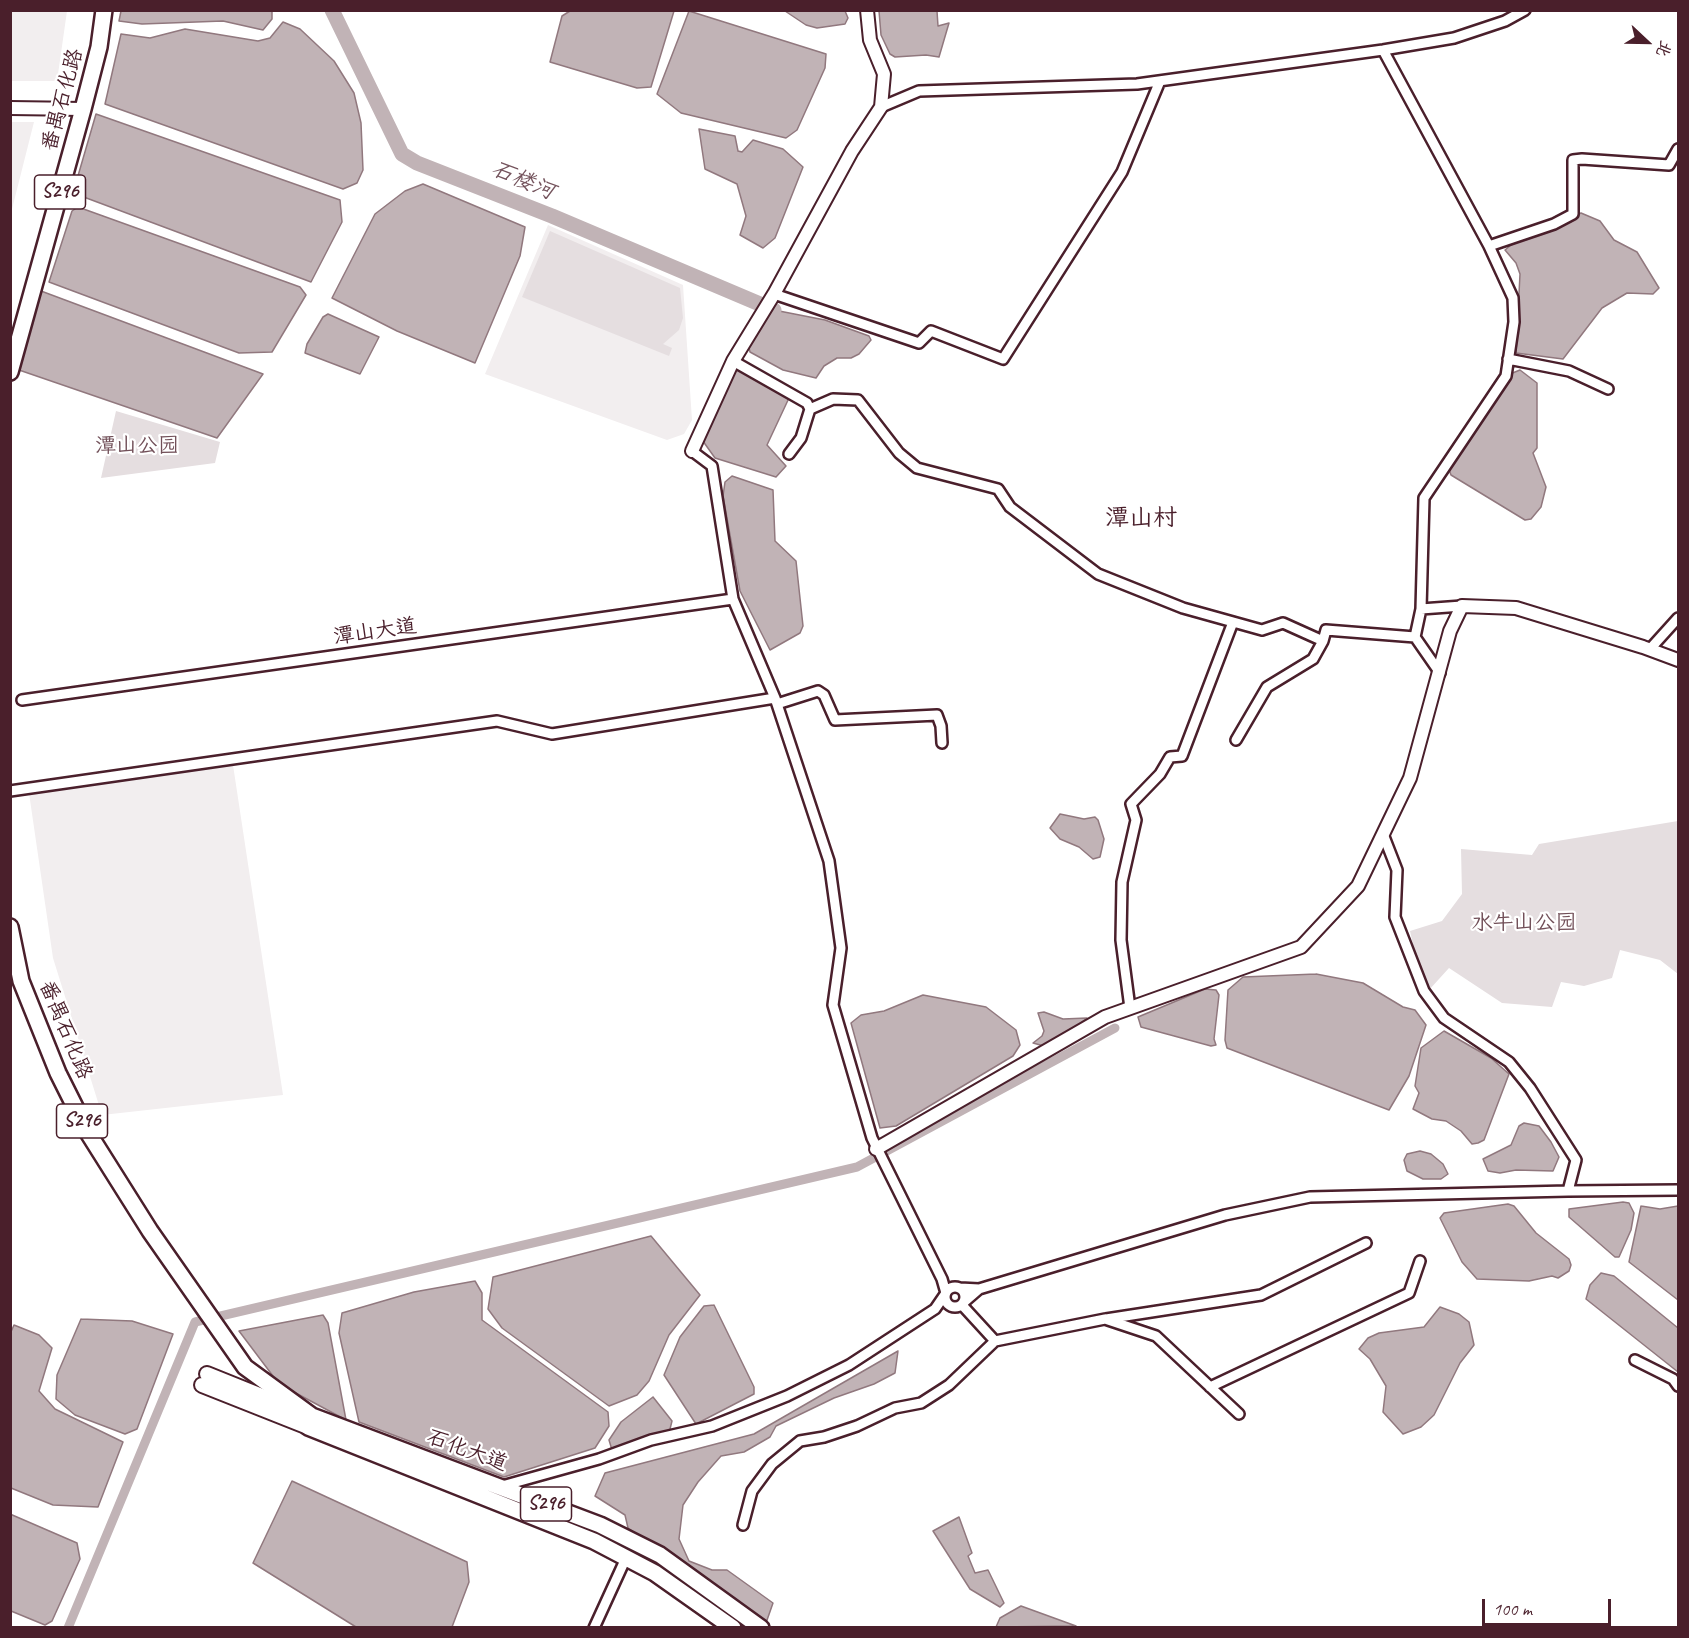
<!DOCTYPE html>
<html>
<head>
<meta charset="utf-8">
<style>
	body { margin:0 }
	#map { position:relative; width:1689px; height:1638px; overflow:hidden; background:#fff; font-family:Caveat,"LXGW WenKai TC",sans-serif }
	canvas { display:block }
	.frame { position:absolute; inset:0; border:12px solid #4a1f2b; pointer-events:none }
	.north { position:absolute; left:1617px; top:12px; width:60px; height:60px; -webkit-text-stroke:4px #fff; paint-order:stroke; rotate:112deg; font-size:16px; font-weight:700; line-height:24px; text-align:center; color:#4a1f2b }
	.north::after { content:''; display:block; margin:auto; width:21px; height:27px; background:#4a1f2b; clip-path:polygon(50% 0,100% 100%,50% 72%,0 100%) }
	.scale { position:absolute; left:1482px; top:1599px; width:129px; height:27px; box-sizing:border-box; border:3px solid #4a1f2b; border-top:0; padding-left:8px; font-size:18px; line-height:21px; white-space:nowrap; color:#4a1f2b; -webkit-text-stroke:4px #fff; paint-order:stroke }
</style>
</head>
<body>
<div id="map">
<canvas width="1689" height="1638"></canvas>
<div class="frame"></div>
<div class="north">北</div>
<div class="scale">100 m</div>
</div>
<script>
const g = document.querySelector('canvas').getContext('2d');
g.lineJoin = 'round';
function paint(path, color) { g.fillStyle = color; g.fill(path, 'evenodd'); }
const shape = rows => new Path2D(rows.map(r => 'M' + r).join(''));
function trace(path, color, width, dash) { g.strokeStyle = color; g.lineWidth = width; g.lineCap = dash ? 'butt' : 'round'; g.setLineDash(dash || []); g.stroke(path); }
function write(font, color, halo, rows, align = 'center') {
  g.font = font + ' Caveat,"LXGW WenKai TC",sans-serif'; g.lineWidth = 4.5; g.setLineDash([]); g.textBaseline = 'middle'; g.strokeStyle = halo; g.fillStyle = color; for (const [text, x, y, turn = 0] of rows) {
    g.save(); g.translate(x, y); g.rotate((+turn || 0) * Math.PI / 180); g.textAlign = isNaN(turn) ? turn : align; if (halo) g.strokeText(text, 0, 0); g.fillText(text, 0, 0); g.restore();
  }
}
paint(shape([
	[10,11,67,11,57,81,11,81],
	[11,122,34,122,11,213,10,122],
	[548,225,683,285,692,420,684,434,667,440,485,374],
	[233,765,283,1095,102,1115,53,958,29,793]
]), '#f2eeef');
paint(shape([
	[550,231,680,288,683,318,679,330,663,344,672,348,669,356,522,297],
	[116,411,220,442,215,463,101,478],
	[1678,821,1678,974,1660,960,1620,950,1612,978,1584,986,1561,982,1552,1007,1502,1003,1449,968,1429,990,1416,958,1410,931,1442,921,1462,894,1461,849,1532,855,1539,844]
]), '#e5dee0');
const water = shape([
	[121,11,272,11,272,19,263,30,223,21,142,24,119,21,121,11],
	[570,11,674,11,651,87,637,88,550,62,562,16,570,11],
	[689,11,826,54,825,68,797,130,786,138,681,113,657,94,689,11],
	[785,11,845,11,848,18,845,24,817,28,806,25,785,11],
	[879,11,937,11,938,26,949,23,939,57,926,55,895,57,890,54,881,35,879,11],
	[283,22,300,29,334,61,354,93,361,123,363,170,357,183,343,189,105,104,121,34,150,38,185,29,258,41,270,38,283,22],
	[96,114,340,200,342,222,311,282,73,193,96,114],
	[699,129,735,136,738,151,742,152,753,140,783,149,803,167,775,238,763,248,740,235,746,216,737,184,705,169,699,129],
	[423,184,525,227,520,256,475,363,397,331,332,298,375,214,405,191,423,184],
	[78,207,300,287,306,295,272,352,239,353,49,282,72,211,78,207],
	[1581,213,1600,221,1614,240,1637,252,1659,288,1653,294,1627,293,1602,308,1563,359,1516,353,1520,274,1516,263,1505,250,1511,245,1581,213],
	[41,291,263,374,217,438,19,370,41,291],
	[774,310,825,320,869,336,871,340,859,354,851,358,837,358,824,366,816,378,783,370,750,352,749,348,763,319,774,310],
	[328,314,379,337,360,374,305,353,307,344,323,317,328,314],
	[733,368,740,368,789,398,767,445,786,466,776,477,715,458,700,437,733,368],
	[1520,370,1537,383,1537,448,1533,453,1546,487,1541,507,1531,519,1525,520,1451,475,1448,467,1484,417,1510,374,1520,370],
	[732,476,773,490,775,541,796,561,803,626,800,633,770,650,740,591,723,496,725,482,732,476],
	[1060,814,1084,819,1095,817,1098,820,1104,839,1100,857,1093,859,1079,847,1060,839,1050,828,1060,814],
	[1316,974,1363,983,1403,1007,1415,1010,1426,1025,1409,1076,1389,1110,1227,1048,1225,1040,1228,990,1243,977,1316,974],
	[1205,989,1216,990,1219,995,1214,1039,1216,1045,1211,1046,1141,1027,1138,1017,1205,989],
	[923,995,986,1007,1016,1030,1020,1045,1013,1056,896,1126,880,1128,851,1023,861,1015,884,1011,923,995],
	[1044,1012,1063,1019,1087,1018,1066,1035,1044,1046,1033,1043,1042,1036,1044,1031,1038,1013,1044,1012],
	[1444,1031,1491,1058,1509,1074,1484,1140,1478,1143,1472,1144,1461,1131,1446,1121,1432,1119,1413,1109,1419,1093,1415,1086,1421,1048,1444,1031],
	[1524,1123,1539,1126,1551,1142,1559,1157,1553,1171,1516,1170,1500,1173,1488,1171,1483,1159,1511,1145,1519,1126,1524,1123],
	[1420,1151,1431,1154,1443,1164,1448,1174,1441,1179,1423,1179,1407,1171,1404,1160,1407,1154,1420,1151],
	[1623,1202,1629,1203,1634,1213,1631,1230,1619,1257,1615,1257,1569,1217,1569,1209,1623,1202],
	[1508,1204,1514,1206,1536,1233,1569,1259,1571,1265,1569,1271,1558,1278,1552,1276,1529,1281,1477,1279,1462,1262,1440,1218,1444,1213,1508,1204],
	[1641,1206,1660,1209,1678,1206,1678,1300,1629,1262,1641,1206],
	[651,1236,700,1295,669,1335,649,1381,637,1395,609,1406,502,1328,488,1309,493,1277,651,1236],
	[1601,1273,1614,1276,1678,1328,1678,1372,1586,1299,1590,1285,1601,1273],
	[475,1281,482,1293,482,1320,608,1412,609,1426,595,1448,504,1477,359,1422,339,1333,342,1313,414,1292,475,1281],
	[714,1305,754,1387,754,1394,696,1424,664,1375,680,1337,704,1306,714,1305],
	[1440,1307,1459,1314,1469,1322,1474,1345,1460,1363,1434,1415,1421,1427,1403,1434,1383,1412,1386,1386,1370,1359,1359,1349,1368,1338,1379,1333,1424,1327,1440,1307],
	[323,1315,328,1323,346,1420,279,1384,239,1331,323,1315],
	[81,1319,132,1321,173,1334,137,1429,125,1434,75,1415,56,1399,57,1375,81,1319],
	[14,1325,39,1335,52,1348,39,1391,55,1409,123,1442,98,1507,53,1505,11,1488,10,1334,14,1325],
	[898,1351,895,1373,874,1384,834,1398,776,1426,770,1437,744,1452,721,1456,698,1482,683,1505,679,1539,689,1561,712,1570,727,1570,773,1603,766,1623,628,1528,625,1515,595,1496,605,1473,754,1434,898,1351],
	[653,1397,672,1421,669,1433,612,1450,609,1440,621,1422,653,1397],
	[292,1481,467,1562,469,1582,452,1627,356,1627,253,1563,292,1481],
	[10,1514,77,1543,80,1559,52,1621,45,1625,11,1611,10,1514],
	[959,1517,972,1553,968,1556,975,1573,988,1570,1004,1603,1000,1607,970,1589,933,1531,959,1517],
	[1021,1606,1076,1626,996,1627,1000,1618,1021,1606]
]);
paint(water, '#c1b3b6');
trace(water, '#91787e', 1.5);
trace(shape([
	[68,1628,195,1322,857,1167,1115,1028]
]), '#c1b3b6', 9);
trace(shape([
	[332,10,402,154,417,163,552,216,774,310]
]), '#c1b3b6', 15);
const minor = shape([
	[1383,50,1489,246,1513,298,1514,322,1506,376,1424,498,1421,609,1415,637,1440,673],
	[881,107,919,91,1137,84,1383,50,1454,38,1505,21,1525,10],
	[1489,246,1554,224,1573,214,1573,160,1582,159,1669,165,1678,149],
	[774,294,919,343,931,331,1003,359,1122,172,1160,81],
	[1508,359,1569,371,1608,389],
	[733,361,807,403,810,409,801,438,789,454],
	[810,409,833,399,858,400,899,453,917,468,998,489,1010,507,1098,574,1183,608,1262,630,1283,623,1323,641,1326,630,1415,637],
	[1421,609,1462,606],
	[1650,649,1678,618],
	[22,700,733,599],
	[777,704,818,691,824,695,835,720,937,715,941,726,942,743],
	[1236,740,1267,687,1313,659,1323,641],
	[10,791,497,721,552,734,775,698],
	[1383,834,1397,870,1395,917,1424,991,1444,1018,1509,1062,1530,1088,1576,1160,1568,1191,1678,1190],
	[1130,1008,1121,940,1122,882,1136,820,1131,804,1160,774,1170,757,1182,756,1233,622],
	'945 1297a10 10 0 1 1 20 0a10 10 0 1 1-20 0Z',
	[960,1288,979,1289,964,1302],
	[979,1289,1225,1215,1310,1197,1568,1191],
	[1106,1319,1261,1295,1366,1243],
	[995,1341,1105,1319,1156,1336,1239,1414],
	[1635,1360,1673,1379,1678,1386],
	[1210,1387,1409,1293,1420,1261],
	[502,1486,599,1459,651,1440,712,1426,787,1396,849,1365,935,1309,946,1293,942,1279,872,1138,833,1005,841,948,829,861,775,698,733,599,712,466,692,451],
	[743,1525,752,1491,772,1464,800,1441,824,1437,857,1426,895,1408,921,1403,949,1385,995,1341,962,1305],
	[594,1628,626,1558]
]);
const tertiary = shape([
	[10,108,83,109],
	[692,451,733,361,774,294,852,151,881,107,884,74,870,40,867,10],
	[876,1149,1105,1017,1301,947,1358,886,1410,778,1450,631,1462,606,1516,608,1643,647,1678,660]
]);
const secondary = shape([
	[207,1374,299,1411],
	[202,1385,308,1427]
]);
const primary = shape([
	[10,372,83,109,99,47,104,10],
	[10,927,21,981,58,1073,87,1131,150,1231,245,1367,312,1416,600,1525,660,1555,761,1628],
	[312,1416,308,1427,594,1541,655,1573,733,1628]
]);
trace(minor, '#4a1f2b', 14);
trace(tertiary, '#4a1f2b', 16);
trace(secondary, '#4a1f2b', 18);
trace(primary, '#4a1f2b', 20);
trace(minor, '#fff', 9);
trace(tertiary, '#fff', 12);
trace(secondary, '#fff', 14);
trace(primary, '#fff', 15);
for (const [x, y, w] of [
	[60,192,51],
	[82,1121,51],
	[546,1504,51]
]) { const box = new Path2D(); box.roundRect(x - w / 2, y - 17, w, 34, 4.5); g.fillStyle = '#fff'; g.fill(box); trace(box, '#4a1f2b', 1.5); }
write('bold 20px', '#4a1f2b', null, [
	["S296",60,192],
	["S296",82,1121],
	["S296",546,1504]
]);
write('21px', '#4a1f2b', '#fff', [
	["番禺石化路",63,100,-75],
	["潭山大道",375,632,-8],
	["番禺石化路",65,1030,67],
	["石化大道",467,1451,20]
]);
write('21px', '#714f58', '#fff', [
	["潭山公园",137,446],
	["水牛山公园",1524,923]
]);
write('italic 22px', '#74535c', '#fff', [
	["石楼河",523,181,23]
]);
write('24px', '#4a1f2b', '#fff', [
	["潭山村",1141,519]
]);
</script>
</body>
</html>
